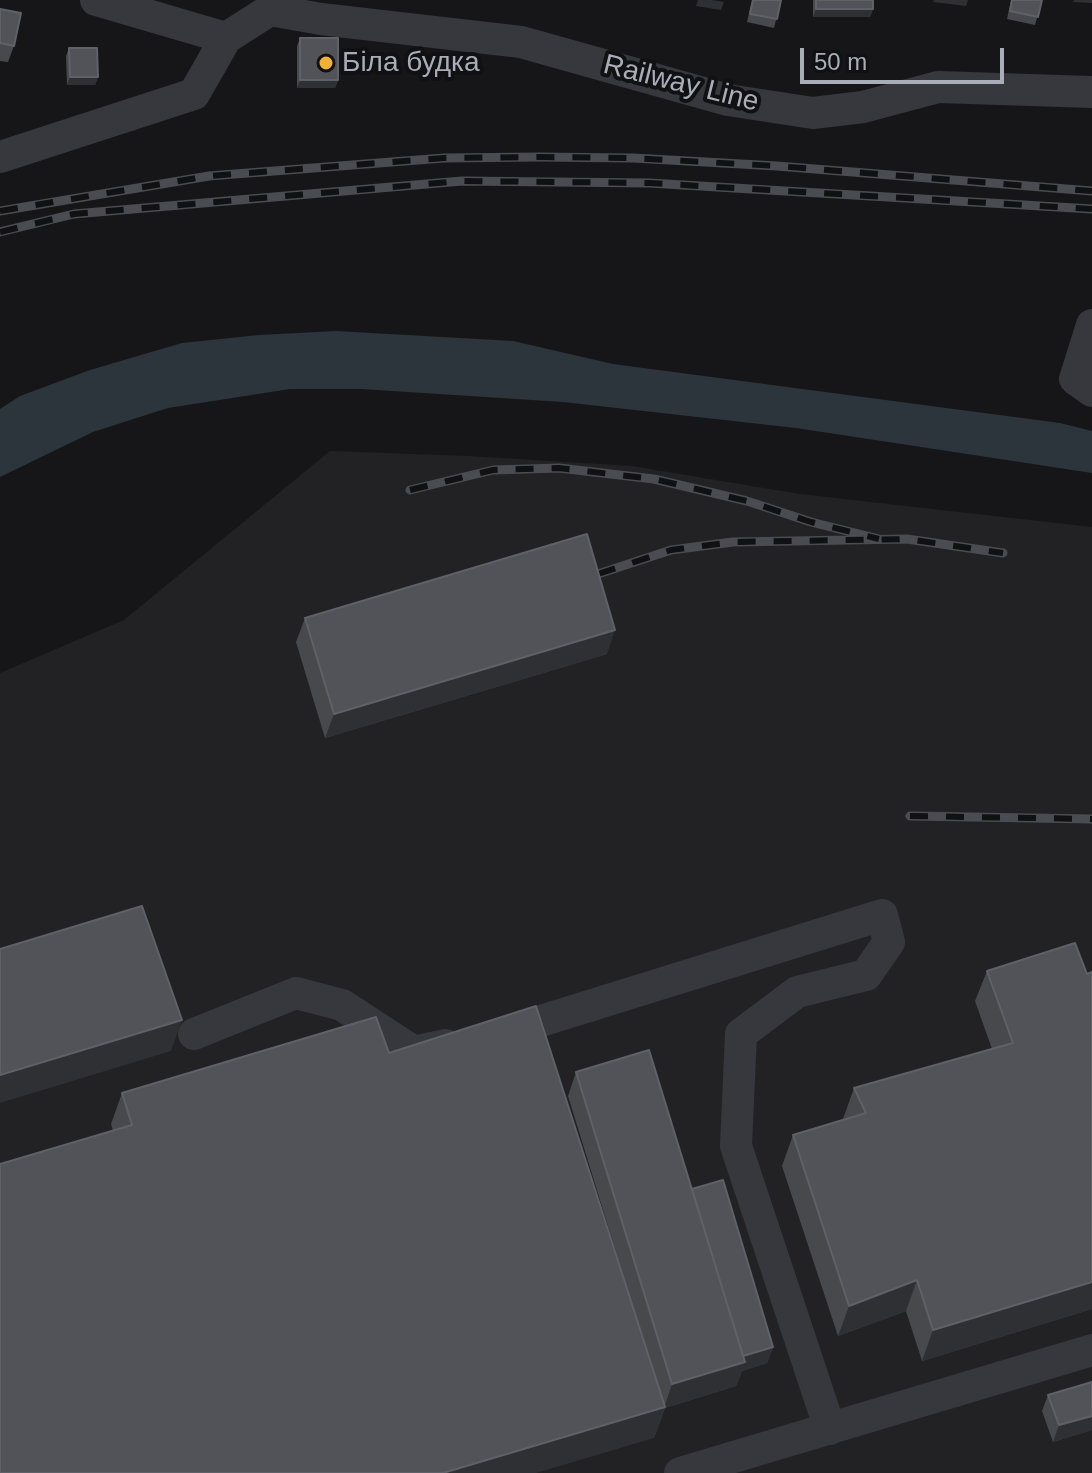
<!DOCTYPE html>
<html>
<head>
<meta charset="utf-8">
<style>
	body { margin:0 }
	#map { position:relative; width:1092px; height:1473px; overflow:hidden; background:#161618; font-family:Helvetica,sans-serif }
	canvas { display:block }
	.scale { position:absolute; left:800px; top:48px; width:204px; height:36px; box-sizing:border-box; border:4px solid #a8adb8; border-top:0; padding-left:10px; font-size:24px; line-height:28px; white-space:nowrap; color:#a8adb8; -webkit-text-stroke:6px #111113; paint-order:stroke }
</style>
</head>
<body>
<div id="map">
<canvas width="1092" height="1473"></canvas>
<div class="scale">50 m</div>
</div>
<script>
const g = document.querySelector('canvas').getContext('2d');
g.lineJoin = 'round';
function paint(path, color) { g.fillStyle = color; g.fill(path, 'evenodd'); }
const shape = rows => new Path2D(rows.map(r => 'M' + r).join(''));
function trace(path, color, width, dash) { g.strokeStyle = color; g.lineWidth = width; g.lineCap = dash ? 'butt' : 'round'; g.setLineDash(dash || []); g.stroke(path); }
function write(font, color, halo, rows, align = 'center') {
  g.font = font + ' Helvetica,sans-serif'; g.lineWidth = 8; g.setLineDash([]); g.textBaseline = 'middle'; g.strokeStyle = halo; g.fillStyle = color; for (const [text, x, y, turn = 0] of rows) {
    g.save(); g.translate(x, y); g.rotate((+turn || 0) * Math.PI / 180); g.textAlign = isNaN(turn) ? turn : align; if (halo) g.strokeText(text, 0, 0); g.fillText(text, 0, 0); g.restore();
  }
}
paint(shape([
	[330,451,470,456,632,466,800,494,1092,527,1092,1473,0,1473,0,673,124,620]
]), '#222225');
paint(shape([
	[336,331,513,341,613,364,1060,423,1092,431,1092,473,796,428,563,402,361,389,290,389,168,408,93,432,0,477,0,409,20,396,90,370,182,343,259,335]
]), '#2c353c');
trace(shape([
	[96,0,226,38],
	[270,10,321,19,521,42,728,100,813,113,863,107,938,87,1092,92],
	[0,157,194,94,226,38,270,10,278,0],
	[1092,325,1075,379,1092,391],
	[194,1034,296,993,342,1005,414,1052,446,1045],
	[499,1034,882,915,889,942,866,975,797,992,741,1034,736,1146,830,1429],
	[680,1473,1092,1350]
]), '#37383d', 32);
const rail = shape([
	[0,211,209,176,444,158,539,157,633,158,777,166,1092,191],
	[0,232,74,214,462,181,649,183,1092,209],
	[410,490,493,470,559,468,654,479,747,501,811,522,879,539],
	[598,574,671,550,733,542,907,539,1003,553],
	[910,816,1092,819]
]);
trace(rail, '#4a4c52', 9);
trace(rail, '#111113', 6, [18]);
paint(shape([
	[752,0,781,0,774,28,747,22],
	[813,0,873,0,873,9,870,17,813,17],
	[1011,0,1042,0,1035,25,1007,19],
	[0,9,14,46,8,62,0,61],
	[300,38,338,80,335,88,297,88,297,46],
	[69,48,98,77,95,85,67,85,66,56],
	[305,618,607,654,325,738,296,642],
	[987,971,1087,974,1092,972,1092,1309,922,1361,906,1311,838,1336,782,1166,793,1135,843,1119,854,1088,992,1049,975,1001],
	[389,1053,624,1278,568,1096,576,1072,692,1189,773,1347,767,1363,742,1371,736,1386,665,1408,654,1438,113,1131,111,1124,122,1093],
	[1092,1382,1092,1430,1053,1442,1042,1411,1048,1395]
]), '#47494d');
paint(shape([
	[698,0,712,0,724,2,721,10,696,6],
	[934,0,968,0,966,6,933,2],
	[1074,0,1092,0,1092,3,1073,2],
	[816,9,873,9,870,17,813,17],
	[70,77,98,77,95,85,67,85],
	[300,80,338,80,335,88,297,88],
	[615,630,607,654,325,738,334,714],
	[182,1020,171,1051,0,1103,0,1075],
	[917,1280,906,1311,838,1336,849,1306],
	[1092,1282,1092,1309,922,1361,933,1330],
	[773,1347,767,1363,742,1371,736,1386,665,1408,654,1438,536,1473,443,1473,664,1408,672,1384,738,1358],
	[1092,1416,1092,1430,1053,1442,1059,1425]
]), '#2f3033');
const building = shape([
	[753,0,781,0,777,19,750,14,753,0],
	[816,0,873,0,873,9,816,9,816,0],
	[1012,0,1042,0,1038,17,1010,11,1012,0],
	[0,9,21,13,14,46,0,43,0,9],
	[300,38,338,38,338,80,300,80,300,38],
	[69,48,97,48,98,77,70,77,69,48],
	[587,534,615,630,334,714,305,618,587,534],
	[142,906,182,1020,0,1075,0,949,142,906],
	[1075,943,1087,974,1092,972,1092,1282,933,1330,917,1280,849,1306,793,1135,866,1113,854,1088,1013,1043,987,971,1075,943],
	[536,1006,665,1407,443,1473,0,1473,0,1164,132,1125,122,1093,376,1017,389,1053,536,1006],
	[649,1050,745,1362,672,1384,576,1072,649,1050],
	[723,1180,773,1347,743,1356,692,1189,723,1180],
	[1092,1382,1092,1416,1059,1425,1048,1395,1092,1382]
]);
paint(building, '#525359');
trace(building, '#5f6168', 2);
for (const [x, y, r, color] of [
	[326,63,8,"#f2b134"]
]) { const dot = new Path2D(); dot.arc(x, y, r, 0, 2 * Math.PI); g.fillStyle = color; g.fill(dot); trace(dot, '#111113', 3); }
write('28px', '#a8adb8', '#111113', [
	["Біла будка",342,63]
], 'left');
write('28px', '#a8adb8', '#111113', [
	["Railway Line",681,84,14]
]);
</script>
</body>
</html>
